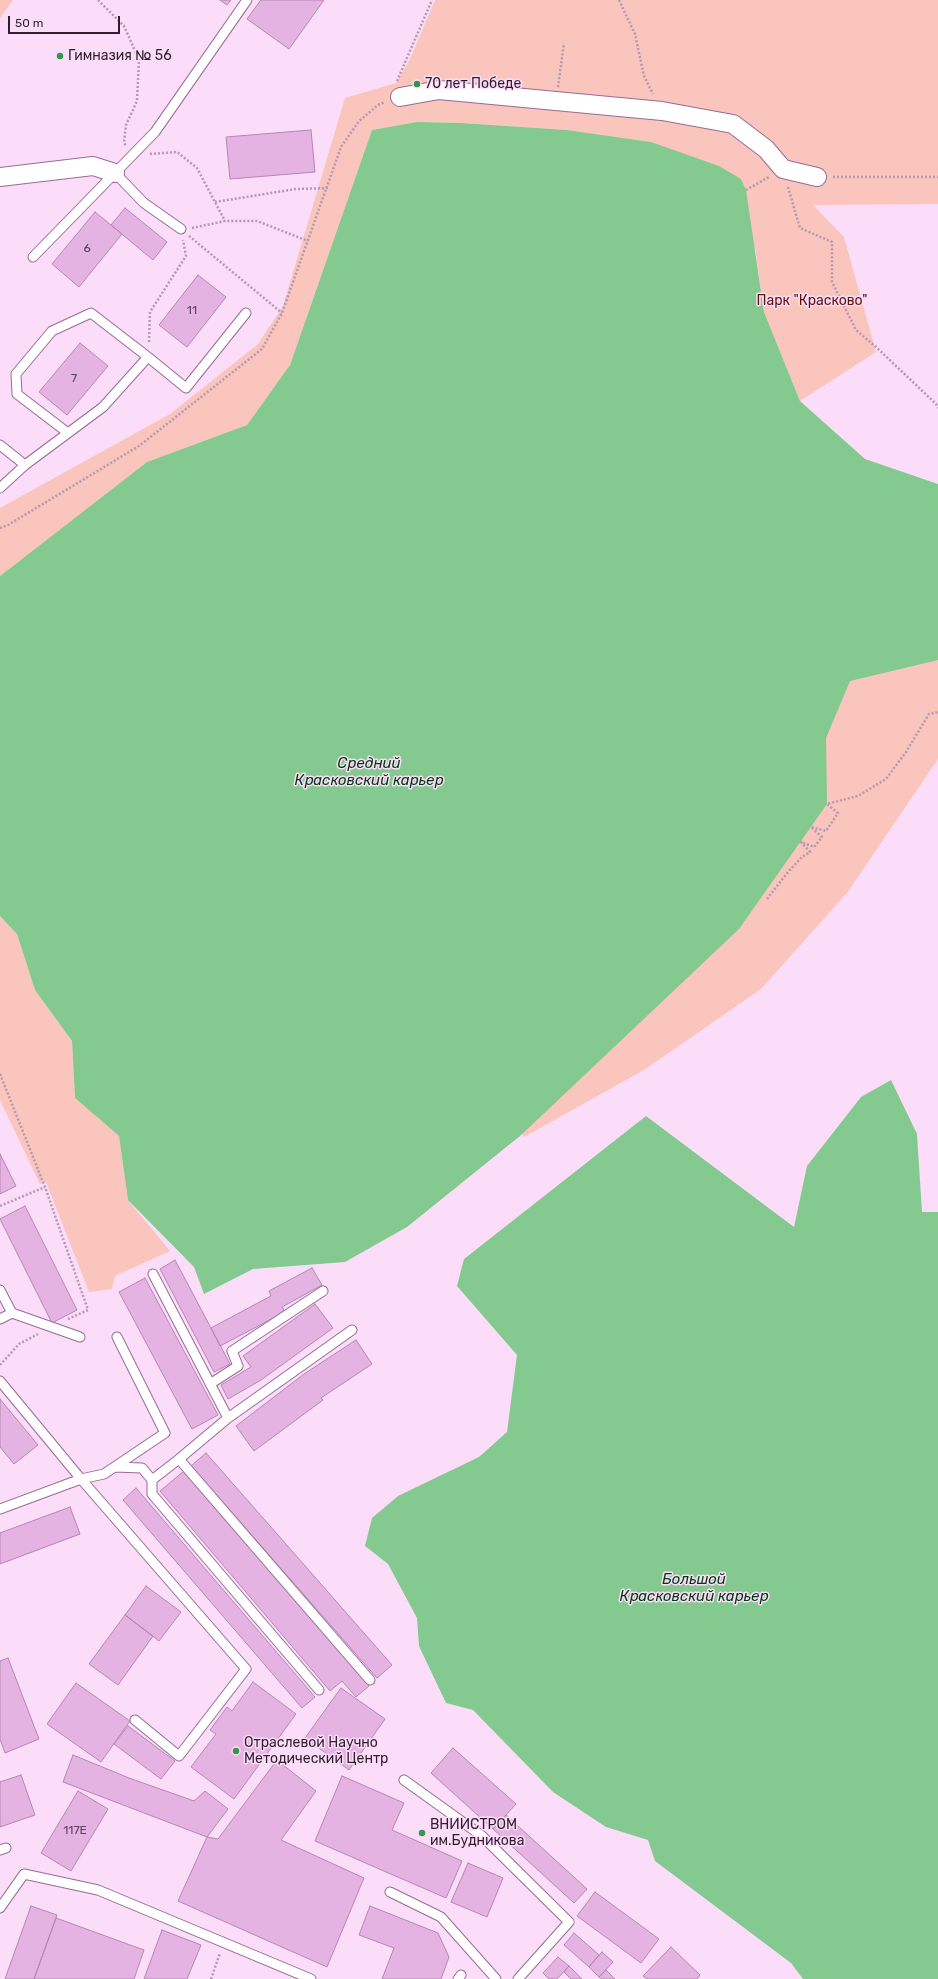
<!DOCTYPE html>
<html>
<head>
<meta charset="utf-8">
<style>
	body { margin:0 }
	#map { position:relative; width:938px; height:1979px; overflow:hidden; background:#fcddf9; font-family:Rubik,sans-serif }
	canvas { display:block }
	.scale { position:absolute; left:8px; top:16px; width:112px; height:18px; box-sizing:border-box; border:2px solid #301e2f; border-top:0; padding-left:5px; font-size:12px; line-height:14px; white-space:nowrap; color:#301e2f; -webkit-text-stroke:3px #fcddf9; paint-order:stroke }
</style>
</head>
<body>
<div id="map">
<canvas width="938" height="1979"></canvas>
<div class="scale">50 m</div>
</div>
<script>
const g = document.querySelector('canvas').getContext('2d');
g.lineJoin = 'round';
function paint(path, color) { g.fillStyle = color; g.fill(path, 'evenodd'); }
const shape = rows => new Path2D(rows.map(r => 'M' + r).join(''));
function trace(path, color, width, dash) { g.strokeStyle = color; g.lineWidth = width; g.lineCap = dash ? 'butt' : 'round'; g.setLineDash(dash || []); g.stroke(path); }
function write(font, color, halo, rows, align = 'center') {
  g.font = font + ' Rubik,sans-serif'; g.lineWidth = 3; g.setLineDash([]); g.textBaseline = 'middle'; g.strokeStyle = halo; g.fillStyle = color; for (const [text, x, y, turn = 0] of rows) {
    g.save(); g.translate(x, y); g.rotate((+turn || 0) * Math.PI / 180); g.textAlign = isNaN(turn) ? turn : align; if (halo) g.strokeText(text, 0, 0); g.fillText(text, 0, 0); g.restore();
  }
}
paint(shape([
	[0,0,13,0,0,18],
	[435,0,938,0,938,204,813,205,844,237,876,352,800,401,764,312,755,247,651,142,567,130,461,123,417,122,372,130,290,365,247,425,147,462,0,576,0,508,170,414,258,344,283,306,345,98,396,83,410,59],
	[938,659,938,759,847,893,761,989,644,1070,524,1137,520,1130,822,737,841,679],
	[0,916,17,934,35,990,72,1041,75,1098,119,1136,128,1200,170,1251,115,1276,112,1289,89,1292,46,1182,40,1184,0,1100]
]), '#f9c5bd');
paint(shape([
	[417,122,461,123,567,130,651,142,719,166,741,179,746,190,764,312,800,401,865,459,938,484,938,660,850,681,826,738,827,804,739,929,520,1136,407,1227,345,1262,253,1269,204,1294,194,1267,128,1200,119,1136,75,1098,72,1041,35,990,17,934,0,916,0,576,147,462,247,425,290,365,372,130],
	[891,1080,917,1134,922,1212,938,1212,938,1979,803,1979,791,1963,655,1861,648,1840,606,1827,553,1792,473,1710,446,1703,419,1646,417,1618,388,1564,365,1546,372,1518,398,1496,479,1457,507,1432,517,1355,457,1286,464,1259,646,1116,794,1227,807,1166,861,1097]
]), '#84c98f');
const building = shape([
	[220,0,231,0,227,5,220,0],
	[261,0,324,0,289,49,247,19,261,0],
	[311,130,315,172,230,179,226,137,311,130],
	[125,208,167,242,153,260,111,225,125,208],
	[95,212,122,234,79,287,52,264,95,212],
	[198,275,226,297,187,347,159,325,198,275],
	[80,343,108,366,67,415,39,392,80,343],
	[0,1154,16,1186,0,1194,0,1154],
	[25,1206,77,1310,52,1323,0,1219,25,1206],
	[175,1260,230,1364,214,1372,160,1269,175,1260],
	[312,1268,322,1285,282,1307,285,1312,220,1346,211,1328,271,1296,269,1291,312,1268],
	[145,1278,218,1415,192,1429,119,1292,145,1278],
	[315,1304,333,1328,261,1380,228,1399,221,1385,251,1367,243,1356,315,1304],
	[356,1340,372,1364,321,1398,323,1400,254,1451,236,1426,304,1374,356,1340],
	[0,1399,38,1445,14,1464,0,1447,0,1399],
	[206,1453,392,1665,377,1678,191,1466,206,1453],
	[184,1471,369,1686,356,1697,342,1681,330,1691,160,1491,184,1471],
	[136,1488,315,1697,302,1708,123,1500,136,1488],
	[70,1507,80,1534,0,1564,0,1533,70,1507],
	[146,1586,181,1612,159,1641,125,1615,146,1586],
	[125,1615,153,1636,118,1685,89,1664,125,1615],
	[8,1658,39,1739,5,1753,0,1739,0,1661,8,1658],
	[253,1682,296,1714,234,1799,191,1767,216,1734,210,1730,227,1707,232,1711,253,1682],
	[76,1683,130,1721,101,1762,47,1724,76,1683],
	[341,1688,385,1719,349,1770,305,1738,341,1688],
	[128,1726,175,1761,161,1779,114,1744,128,1726],
	[453,1748,516,1804,493,1829,431,1773,453,1748],
	[73,1755,129,1778,194,1801,205,1791,228,1809,207,1837,63,1782,73,1755],
	[277,1760,316,1791,281,1840,364,1878,327,1967,178,1901,207,1837,218,1839,277,1760],
	[21,1775,35,1815,0,1827,0,1782,21,1775],
	[342,1776,404,1803,392,1830,462,1861,446,1898,315,1841,342,1776],
	[78,1791,108,1809,71,1871,41,1853,78,1791],
	[506,1815,587,1889,574,1903,493,1829,506,1815],
	[468,1863,503,1878,487,1917,451,1902,468,1863],
	[595,1892,659,1939,641,1963,577,1916,595,1892],
	[31,1906,57,1915,56,1918,34,1979,5,1979,31,1906],
	[370,1906,438,1933,449,1957,441,1979,382,1979,394,1948,359,1935,370,1906],
	[56,1918,144,1950,134,1979,34,1979,56,1918],
	[162,1930,201,1945,187,1979,144,1979,162,1930],
	[574,1933,599,1955,589,1967,564,1945,574,1933],
	[671,1947,700,1975,697,1979,647,1979,643,1976,671,1947],
	[602,1952,613,1962,599,1977,589,1967,602,1952],
	[558,1957,569,1966,557,1979,549,1979,543,1973,558,1957],
	[569,1966,582,1979,571,1979,564,1972,569,1966],
	[606,1970,615,1979,602,1979,599,1977,606,1970]
]);
paint(building, '#e5b3e1');
trace(building, '#b586b2', 1);
const lane = shape([
	[115,173,144,203,181,229],
	[33,257,155,132,247,0],
	[68,433,17,394,16,374,52,331,91,313,148,357],
	[0,445,25,465,0,488],
	[25,465,103,407,148,357,186,388,246,313],
	[153,1274,228,1418],
	[0,1290,12,1313,0,1319],
	[12,1313,80,1337],
	[0,1381,81,1479,246,1669,179,1756,135,1720],
	[210,1384,238,1366,232,1351,323,1291],
	[179,1459,228,1418,352,1330],
	[115,1467,142,1468,152,1480,152,1494,319,1690],
	[152,1480,179,1459,370,1680],
	[0,1509,81,1479,104,1474,165,1433,117,1337],
	[404,1780,482,1836,569,1922,518,1979],
	[0,1850,6,1848],
	[390,1892,441,1917,496,1979],
	[0,1908,24,1874,98,1890,311,1979],
	[458,1979,461,1975]
]);
const street = shape([
	[400,97,439,90,662,111,733,124,766,149,783,169,817,177],
	[0,177,93,166,115,173]
]);
trace(lane, '#986b96', 11);
trace(street, '#986b96', 20);
trace(shape([
	[98,0,124,26,139,60,137,101,126,125,124,142,126,147],
	[619,0,635,34,644,76,653,94],
	[397,81,432,0],
	[558,87,564,43],
	[150,154,177,152,197,168,225,221],
	[833,177,938,177],
	[788,187,800,228,832,242,832,282,856,330,875,346,936,404,938,408],
	[746,190,769,177],
	[215,202,296,189,328,188],
	[192,228,225,221,257,221,308,241],
	[189,236,282,313],
	[149,342,150,312,186,256,183,240],
	[0,528,8,525,139,446,262,349,282,313,341,147,359,121,378,105,385,102],
	[767,899,788,872,802,857,810,852,801,842,814,847,822,837,811,827,826,831,838,813,827,804,858,796,886,779,906,752,929,714,938,712],
	[0,1074,45,1187,88,1310,66,1320],
	[0,1206,45,1187],
	[0,1365,19,1344,38,1334],
	[211,1979,220,1953]
]), '#b399b1', 2.5, [2, 2]);
trace(lane, '#fff', 9);
trace(street, '#fff', 18);
for (const [x, y, r, color] of [
	[60,56,4,"#32964c"],
	[417,84,4,"#32964c"],
	[236,1751,4,"#32964c"],
	[422,1833,4,"#32964c"]
]) { const dot = new Path2D(); dot.arc(x, y, r, 0, 2 * Math.PI); g.fillStyle = color; g.fill(dot); trace(dot, '#fcddf9', 1.5); }
write('12px', '#5d435c', null, [
	["6",87,249],
	["11",192,311],
	["7",74,379],
	["117Е",75,1831]
]);
write('14px', '#301e2f', '#fcddf9', [
	["Гимназия № 56",68,56],
	["70 лет Победе",425,84],
	["Отраслевой Научно",244,1743],
	["Методический Центр",244,1759],
	["ВНИИСТРОМ",430,1825],
	["им.Будникова",430,1841]
], 'left');
write('14px', '#61130e', '#fcddf9', [
	["Парк \"Красково\"",812,301]
]);
write('italic 15px', '#023813', '#fcddf9', [
	["Средний",369,764],
	["Красковский карьер",369,781],
	["Большой",694,1580],
	["Красковский карьер",694,1597]
]);
</script>
</body>
</html>
